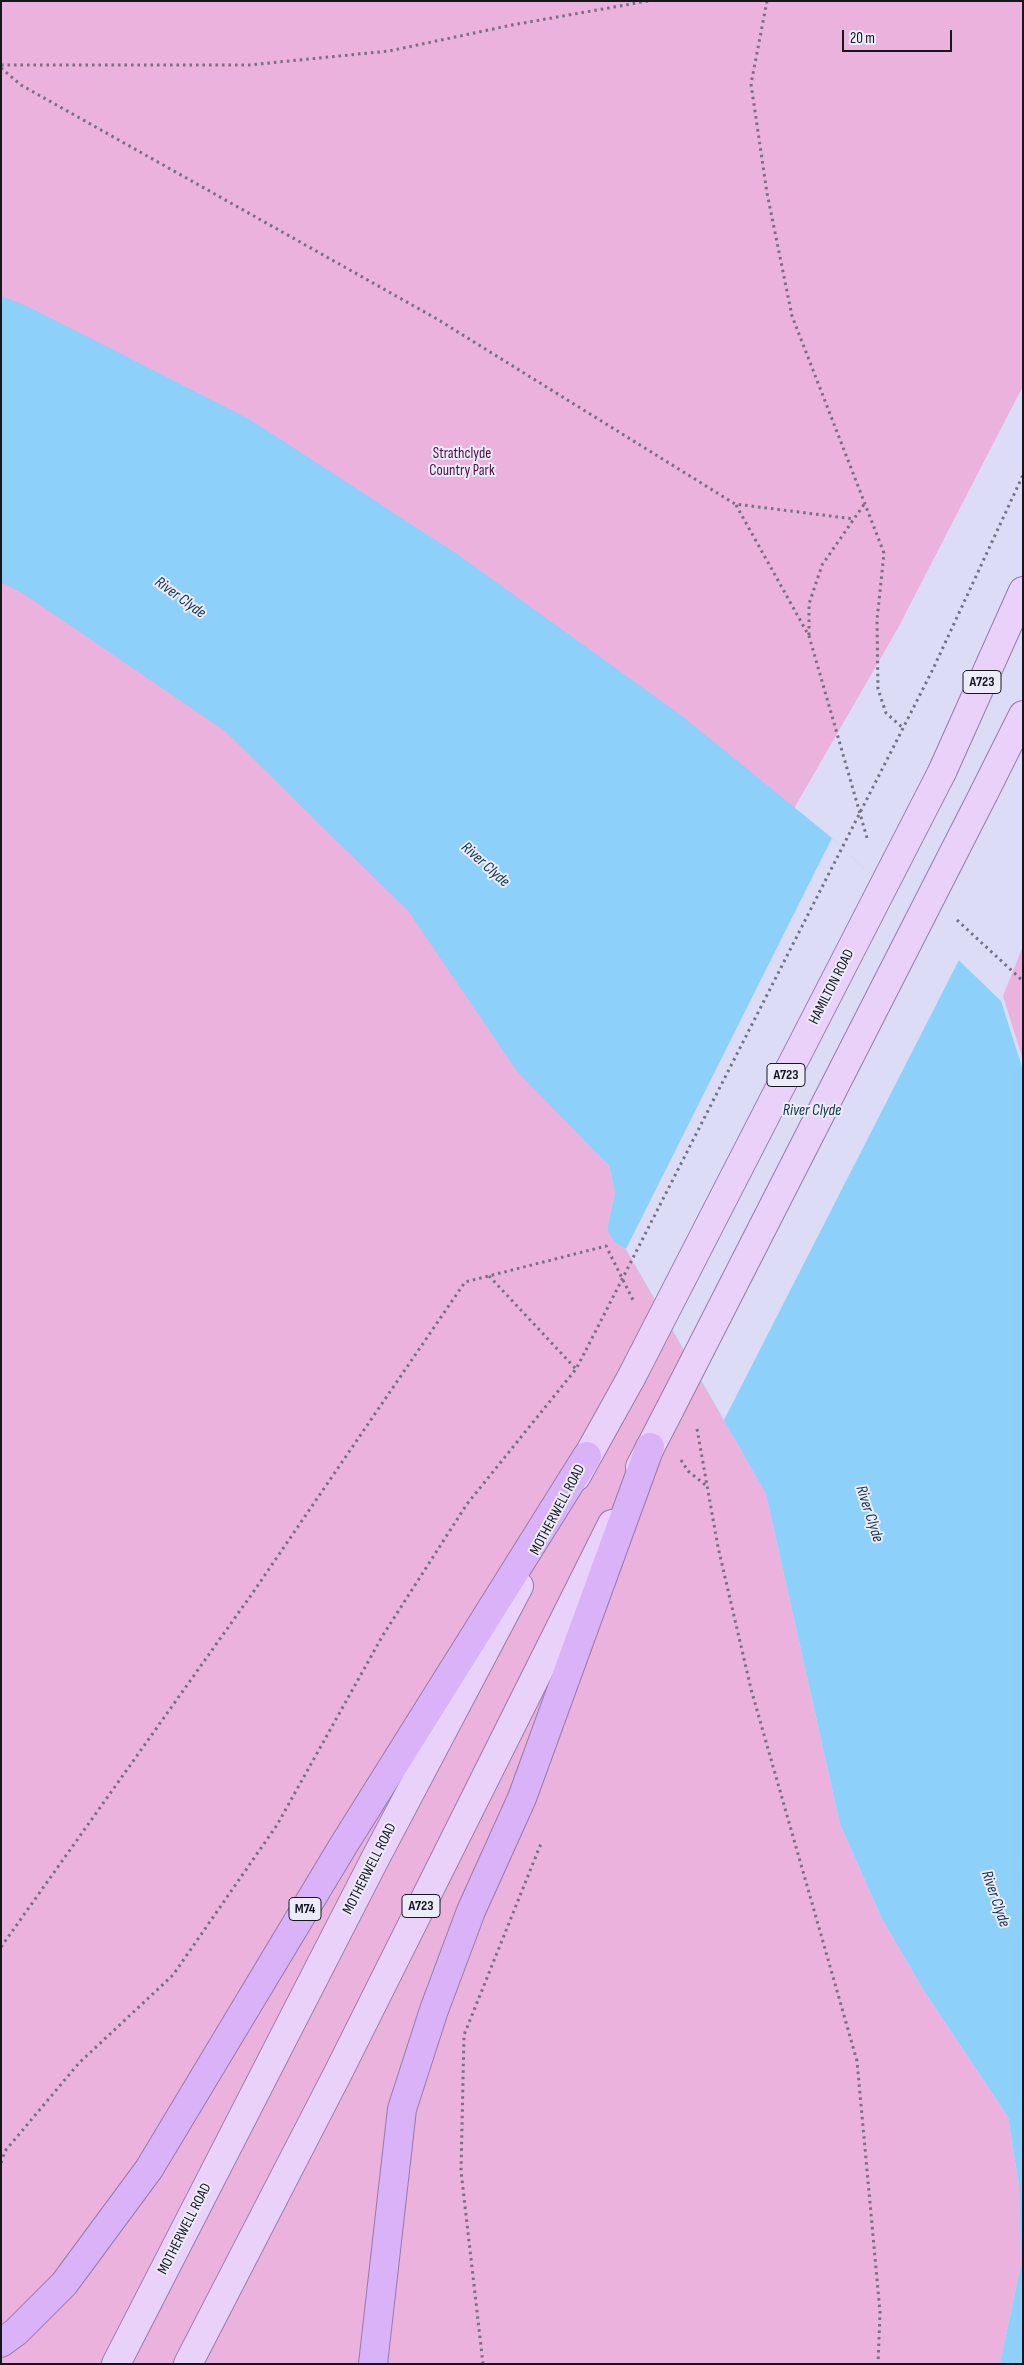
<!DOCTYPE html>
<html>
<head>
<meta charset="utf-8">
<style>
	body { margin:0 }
	#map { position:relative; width:1024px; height:2365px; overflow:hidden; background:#dddcf6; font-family:"Sofia Sans Condensed",sans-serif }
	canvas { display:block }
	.frame { position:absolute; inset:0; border:2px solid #16161f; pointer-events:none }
	.scale { position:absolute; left:842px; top:30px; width:110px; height:22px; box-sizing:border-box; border:2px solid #16161f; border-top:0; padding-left:6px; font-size:15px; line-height:18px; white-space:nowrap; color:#16161f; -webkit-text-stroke:4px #ebebfa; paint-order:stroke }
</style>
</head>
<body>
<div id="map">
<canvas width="1024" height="2365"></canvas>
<div class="frame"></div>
<div class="scale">20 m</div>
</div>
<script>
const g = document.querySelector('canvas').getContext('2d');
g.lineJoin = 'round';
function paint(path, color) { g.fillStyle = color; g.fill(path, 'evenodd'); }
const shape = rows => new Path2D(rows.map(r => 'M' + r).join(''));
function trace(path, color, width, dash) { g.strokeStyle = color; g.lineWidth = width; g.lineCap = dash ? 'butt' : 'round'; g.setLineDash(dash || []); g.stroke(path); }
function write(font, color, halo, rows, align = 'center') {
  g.font = font + ' "Sofia Sans Condensed",sans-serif'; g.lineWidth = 4; g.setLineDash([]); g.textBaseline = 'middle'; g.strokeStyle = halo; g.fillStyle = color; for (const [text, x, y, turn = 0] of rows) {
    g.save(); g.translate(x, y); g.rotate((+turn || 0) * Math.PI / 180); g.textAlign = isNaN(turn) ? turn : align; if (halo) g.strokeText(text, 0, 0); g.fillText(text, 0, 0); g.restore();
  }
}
paint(shape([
	[1,1,1023,1,1023,386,898,628,596,1152,609,1166,615,1193,607,1229,614,1242,626,1249,766,1494,840,1824,882,1919,926,1994,1008,2117,1019,2186,1021,2264,1000,2364,1,2364],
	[1023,946,1023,1060,1003,996]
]), '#eab2dc');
paint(shape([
	[1,296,29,307,249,419,457,554,682,716,832,838,1001,1001,1023,1070,1023,2364,1000,2364,1021,2264,1019,2186,1008,2117,926,1994,882,1919,840,1824,766,1494,626,1249,614,1242,607,1229,615,1193,609,1166,516,1070,409,912,225,731,24,594,1,582]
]), '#8dd0fa');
paint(shape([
	[832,838,959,960,724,1420,626,1249]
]), '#dddcf6');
const primary = shape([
	[942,772,1023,591],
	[984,793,1023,715],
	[640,1467,670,1409],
	[576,1477,631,1378],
	[116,2364,375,1859,519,1586],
	[188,2364,338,2073,612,1524]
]);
const motorway = shape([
	[1,2343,16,2332,64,2284,149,2169,343,1846,587,1456],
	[373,2364,402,2109,434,2010,471,1911,522,1798,650,1447]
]);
trace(primary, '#957bab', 30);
trace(motorway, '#957bab', 30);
trace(shape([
	[767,1,751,84,767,193,792,316,884,553,877,620,878,689,886,713,903,728],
	[1,65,249,65,389,51,512,25,648,1],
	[1,68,21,85,437,319,735,504,854,519],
	[736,505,809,636,867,838,870,840],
	[809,635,809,604,822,565,865,503],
	[896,742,933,669,1023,475],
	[957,920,1023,981],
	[489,1276,576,1369],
	[697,1429,718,1547,751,1689,857,2061,880,2312,878,2364],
	[681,1460,688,1471,708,1487],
	[1,1947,254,1591,465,1282,606,1246,633,1300],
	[1,2163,5,2151,79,2063,173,1975,277,1825,383,1635,467,1504,576,1369,586,1350],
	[483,2364,461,2171,464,2035,542,1841]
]), '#727282', 3, [2.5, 4]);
trace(primary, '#e9d1fa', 28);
trace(motorway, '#dab2f7', 28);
const primaryBridge = shape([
	[631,1378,942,772],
	[670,1409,984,793]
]);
trace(primaryBridge, '#957bab', 30, []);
trace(shape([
	[586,1350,896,742]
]), '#727282', 3, [2.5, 4]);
trace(primaryBridge, '#e9d1fa', 28);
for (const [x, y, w] of [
	[982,682,38],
	[786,1075,38],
	[421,1906,38],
	[305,1909,32]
]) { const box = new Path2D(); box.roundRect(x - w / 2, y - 11.5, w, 23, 4); g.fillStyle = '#ebebfa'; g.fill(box); trace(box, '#16161f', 1); }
write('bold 14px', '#16161f', null, [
	["A723",982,682],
	["A723",786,1075],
	["A723",421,1906],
	["M74",305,1909]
]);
write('15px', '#4c0c42', '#ebebfa', [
	["Strathclyde",462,454],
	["Country Park",462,471]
]);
write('15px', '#16161f', '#ebebfa', [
	["HAMILTON ROAD",832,987,-63],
	["MOTHERWELL ROAD",558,1510,-62],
	["MOTHERWELL ROAD",370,1869,-63],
	["MOTHERWELL ROAD",185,2229,-63]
]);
write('italic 16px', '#0d3348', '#ebebfa', [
	["River Clyde",180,598,36],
	["River Clyde",485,865,42],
	["River Clyde",812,1111],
	["River Clyde",869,1514,72],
	["River Clyde",995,1899,71]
]);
</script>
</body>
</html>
